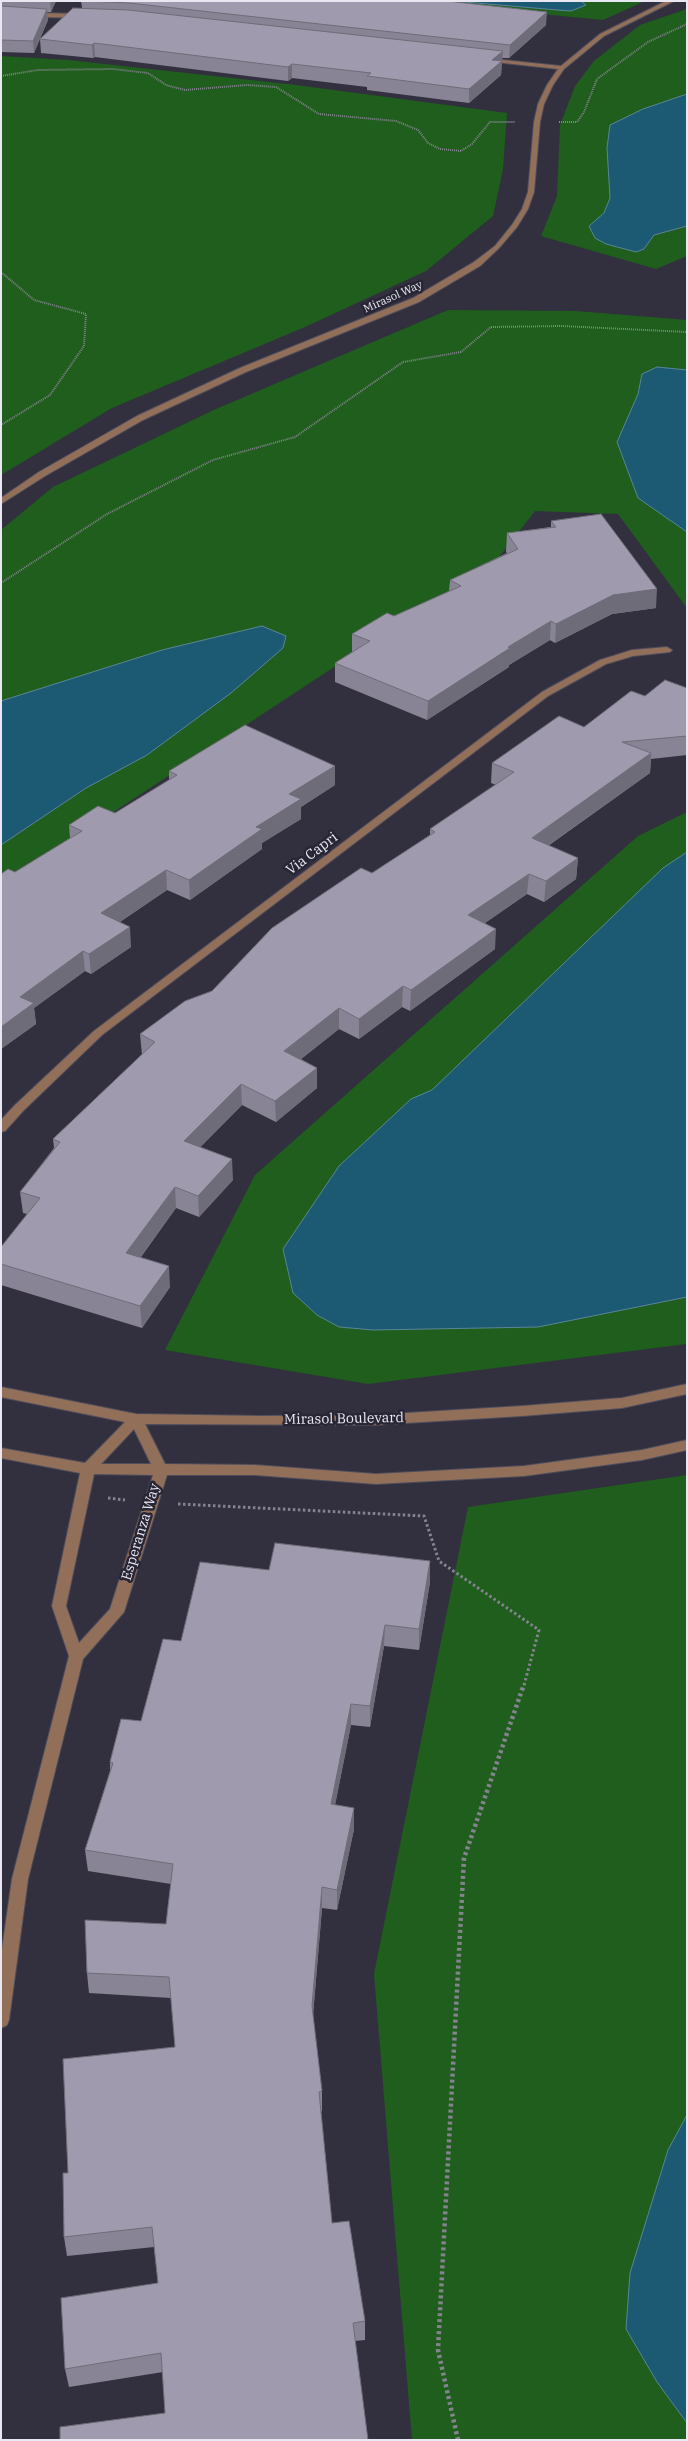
<!DOCTYPE html>
<html>
<head>
<meta charset="utf-8">
<style>
	body { margin:0 }
	#map { position:relative; width:688px; height:2441px; overflow:hidden; background:#32303f; font-family:"IBM Plex Serif",serif }
	canvas { display:block }
	.frame { position:absolute; inset:0; border:2px solid #e9e8f2; pointer-events:none }
</style>
</head>
<body>
<div id="map">
<canvas width="688" height="2441"></canvas>
<div class="frame"></div>
</div>
<script>
const g = document.querySelector('canvas').getContext('2d');
g.lineJoin = 'round';
function paint(path, color) { g.fillStyle = color; g.fill(path, 'evenodd'); }
const shape = rows => new Path2D(rows.map(r => 'M' + r).join(''));
function trace(path, color, width, dash) { g.strokeStyle = color; g.lineWidth = width; g.lineCap = dash ? 'butt' : 'round'; g.setLineDash(dash || []); g.stroke(path); }
function write(font, color, halo, rows, align = 'center') {
  g.font = font + ' "IBM Plex Serif",serif'; g.lineWidth = 5; g.setLineDash([]); g.textBaseline = 'middle'; g.strokeStyle = halo; g.fillStyle = color; for (const [text, x, y, turn = 0] of rows) {
    g.save(); g.translate(x, y); g.rotate((+turn || 0) * Math.PI / 180); g.textAlign = isNaN(turn) ? turn : align; if (halo) g.strokeText(text, 0, 0); g.fillText(text, 0, 0); g.restore();
  }
}
paint(shape([
	[407,1,645,1,603,20],
	[687,9,687,256,656,269,541,236,557,196,560,125,575,86,594,61,640,25],
	[1,56,68,60,296,85,507,113,503,169,493,216,426,271,305,327,112,408,1,475],
	[448,310,576,311,687,320,687,608,618,514,535,511,485,575,427,606,1,886,1,530,53,487,216,409],
	[687,812,687,1344,368,1384,165,1350,255,1175,638,836],
	[687,1475,687,2440,412,2440,374,1974,468,1507]
]), '#1f5e1c');
const water = shape([
	[453,1,581,1,586,5,571,11,557,10,453,1],
	[687,94,687,226,654,235,644,249,636,252,606,244,595,238,589,226,604,213,610,198,607,148,610,125,643,109,687,94],
	[657,367,687,370,687,532,638,498,617,442,638,394,642,374,657,367],
	[262,626,286,636,283,648,231,693,147,755,86,788,1,845,1,701,162,650,262,626],
	[687,852,687,1297,538,1327,373,1330,339,1327,317,1315,293,1293,283,1249,339,1166,411,1099,432,1090,663,868,687,852],
	[687,2115,687,2423,657,2382,626,2329,630,2273,668,2150,687,2115]
]);
paint(water, '#1c5a73');
trace(water, '#5a8599', 1);
const minor = shape([
	[666,1,674,1,604,36,564,69,553,85,544,104,540,122,534,192,528,209,517,227,499,248,480,266,419,302,246,372,143,420,45,476,1,504,1,498,39,472,137,416,240,368,413,298,474,262,495,246,512,225,522,209,528,192,534,122,538,104,547,85,558,69,486,61,484,58,561,66,600,34,666,1],
	[1,12,81,14,84,16,81,18,1,16,1,12],
	[667,647,672,650,670,652,633,656,606,664,548,696,102,1035,23,1111,5,1131,1,1132,1,1120,15,1105,94,1031,542,692,600,660,632,650,667,647],
	[687,1384,687,1394,622,1408,522,1416,373,1425,145,1424,165,1464,255,1465,376,1474,524,1466,642,1450,687,1440,687,1450,642,1460,524,1476,376,1484,255,1475,167,1475,124,1612,83,1659,28,1879,9,2020,7,2025,1,2028,1,1956,12,1879,69,1656,52,1606,80,1473,1,1458,1,1448,85,1463,125,1422,1,1397,1,1387,136,1414,261,1416,373,1415,522,1406,622,1398,687,1384],
	[134,1429,151,1464,101,1464,134,1429],
	[94,1474,153,1475,110,1609,79,1643,66,1606,94,1474]
]);
trace(minor, '#4f4d5c', 2);
trace(shape([
	[1,76,38,70,113,69,148,73,166,85,185,90,247,85,276,87,319,114,396,121,418,130,428,143,440,149,461,151,472,144,490,122,515,122],
	[559,122,577,122,584,112,597,79,648,42,687,24],
	[1,272,34,300,86,314,84,346,50,395,1,425],
	[1,583,107,514,213,460,295,437,403,362,461,352,491,327,562,326,687,332]
]), '#858390', 2, [1, 1]);
trace(shape([
	[108,1498,125,1500],
	[178,1504,424,1516,439,1561,539,1630,523,1689]
]), '#858390', 3, [2.5, 2.5]);
trace(shape([
	[458,2440,438,2350,464,1858,523,1687]
]), '#858390', 4.5, [3, 3]);
paint(minor, '#926f59');
paint(shape([
	[1,1,56,1,51,12,47,12,48,20,34,53,1,52],
	[81,1,447,1,546,25,509,58,502,58,501,75,469,103,367,90,367,87,292,78,288,81,95,57,93,58,41,53,40,39,82,8],
	[551,521,656,608,612,614,555,643,550,640,509,665,509,667,427,720,335,682,335,663,352,652,352,634,394,616,449,591,450,580,507,553,506,552,507,533,551,527],
	[687,688,687,755,651,759,650,773,548,846,578,858,576,879,544,902,527,894,485,923,495,949,410,1011,402,1007,359,1039,339,1029,301,1059,317,1068,317,1088,276,1122,242,1105,200,1147,233,1180,199,1217,176,1208,141,1257,170,1287,142,1328,1,1285,1,1247,27,1214,23,1213,20,1192,54,1148,53,1139,142,1055,140,1034,212,991,372,873,430,835,430,829,496,785,491,783,492,763,584,727,645,696],
	[335,766,335,785,301,807,301,819,262,843,262,849,190,900,167,890,120,922,131,947,91,974,85,971,34,1008,36,1024,1,1049,1,874,15,872,70,838,69,825,115,813,169,780,169,771],
	[269,1570,430,1582,419,1650,384,1646,370,1727,351,1725,335,1805,354,1829,337,1910,322,1908,313,2016,322,2091,322,2111,321,2112,332,2223,365,2321,365,2340,355,2341,165,2413,163,2372,69,2387,65,2369,158,2283,154,2247,67,2256,64,2237,68,2173,175,2047,171,1998,89,1993,87,1973,166,1924,171,1884,88,1871,85,1850,110,1771,110,1762,141,1721,181,1641]
]), '#898495');
paint(shape([
	[50,1,56,1,51,12],
	[47,9,48,20,34,53,33,41],
	[547,12,546,25,509,58,510,45],
	[94,43,95,57,93,58,92,45],
	[503,51,501,75,469,103,469,89,492,60],
	[292,64,292,78,288,81,288,67],
	[657,589,656,608,612,614,555,643,556,624,613,595],
	[551,621,550,640,509,665,509,667,427,720,428,701,508,647],
	[651,753,650,773,530,858,532,838],
	[335,766,335,785,301,807,301,819,262,843,262,849,190,900,189,880,256,827,289,794],
	[578,858,576,879,544,902,546,881],
	[166,870,167,890,103,933,101,913],
	[529,874,527,894,467,935,468,915],
	[130,927,131,947,91,974,89,954],
	[496,929,495,949,410,1011,411,990],
	[83,951,85,971,34,1008,36,1024,1,1049,1,1027,20,997],
	[403,986,402,1007,359,1039,359,1019],
	[339,1008,339,1029,285,1072,284,1051],
	[317,1068,317,1088,276,1122,275,1101],
	[241,1084,242,1105,186,1162,184,1141],
	[232,1159,233,1180,199,1217,198,1196],
	[175,1187,176,1208,128,1274,126,1253],
	[169,1266,170,1287,142,1328,140,1306],
	[430,1561,430,1582,419,1650,419,1629],
	[385,1625,384,1646,370,1727,370,1706],
	[351,1704,351,1725,331,1825,331,1804],
	[354,1808,354,1829,337,1910,337,1890],
	[322,1887,322,1908,312,2026,312,2006]
]), '#6f6c79');
const building = shape([
	[86,1,447,1,547,12,510,45,129,3,86,1],
	[1,6,47,9,33,41,1,40,1,6],
	[73,8,128,10,503,51,492,60,502,61,469,89,367,76,371,73,292,64,288,67,94,43,92,45,40,39,73,8],
	[601,514,657,589,613,595,556,624,551,621,508,647,510,648,428,701,335,663,370,641,352,634,387,613,394,616,461,586,450,580,518,549,507,533,556,527,551,521,601,514],
	[665,680,687,688,687,736,622,742,651,753,532,838,578,858,546,881,529,874,468,915,496,929,411,990,403,986,359,1019,339,1008,284,1051,317,1068,275,1101,241,1084,184,1141,232,1159,198,1196,175,1187,126,1253,169,1266,140,1306,1,1264,1,1247,40,1198,20,1192,60,1142,53,1139,155,1042,140,1034,185,1001,212,991,272,928,361,868,372,873,435,832,430,829,514,772,492,763,559,716,584,727,631,691,645,696,665,680],
	[245,725,335,766,289,794,301,799,256,827,262,829,189,880,166,870,101,913,130,927,89,954,83,951,20,997,34,1003,1,1027,1,874,8,869,15,872,82,831,69,825,98,806,115,813,177,775,169,771,245,725],
	[275,1543,430,1561,419,1629,385,1625,370,1706,351,1704,331,1804,354,1808,337,1890,322,1887,312,2006,322,2091,319,2092,332,2223,349,2221,365,2321,353,2323,368,2440,60,2440,60,2427,165,2413,161,2353,65,2369,61,2298,158,2283,152,2227,64,2237,63,2173,68,2173,63,2059,175,2047,169,1977,87,1973,85,1920,166,1924,173,1864,85,1850,113,1763,110,1762,121,1719,141,1721,163,1639,181,1641,200,1562,269,1570,275,1543]
]);
paint(building, '#9f9aad');
trace(building, '#6f6c79', 1);
write('11px', '#e9e8f2', '#282635', [
	["Mirasol Way",393,297,-24]
]);
write('14px', '#e9e8f2', '#282635', [
	["Via Capri",312,854,-37],
	["Mirasol Boulevard",344,1419,-1],
	["Esperanza Way",141,1532,-73]
]);
</script>
</body>
</html>
